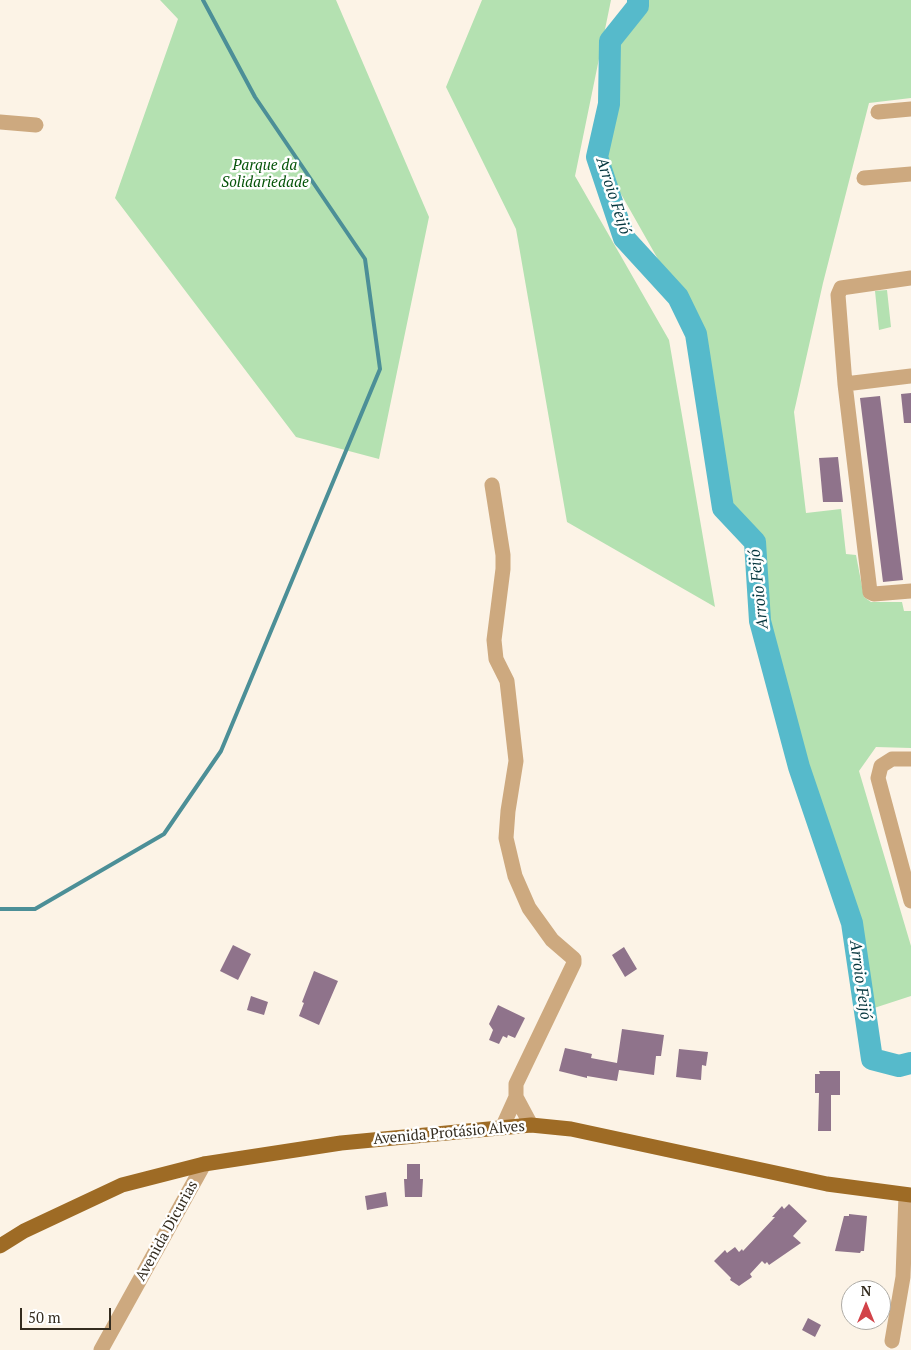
<!DOCTYPE html>
<html>
<head>
<meta charset="utf-8">
<style>
	body { margin:0 }
	#map { position:relative; width:911px; height:1350px; overflow:hidden; background:#fcf3e6; font-family:"PT Serif",serif }
	canvas { display:block }
	.north { position:absolute; left:841px; top:1280px; width:50px; height:50px; box-sizing:border-box; background:#fff; border:1px solid #aeaba5; border-radius:50%; rotate:0deg; font-size:14px; font-weight:700; line-height:20px; text-align:center; color:#342c1f }
	.north::after { content:''; display:block; margin:auto; width:18px; height:22px; background:#d24349; clip-path:polygon(50% 0,100% 100%,50% 72%,0 100%) }
	.scale { position:absolute; left:20px; top:1308px; width:91px; height:22px; box-sizing:border-box; border:2px solid #342c1f; border-top:0; padding-left:6px; font-size:15px; line-height:18px; white-space:nowrap; color:#342c1f; -webkit-text-stroke:4px #fff; paint-order:stroke }
</style>
</head>
<body>
<div id="map">
<canvas width="911" height="1350"></canvas>
<div class="north">N</div>
<div class="scale">50 m</div>
</div>
<script>
const g = document.querySelector('canvas').getContext('2d');
g.lineJoin = 'round';
function paint(path, color) { g.fillStyle = color; g.fill(path, 'evenodd'); }
const shape = rows => new Path2D(rows.map(r => 'M' + r).join(''));
function trace(path, color, width, dash) { g.strokeStyle = color; g.lineWidth = width; g.lineCap = dash ? 'butt' : 'round'; g.setLineDash(dash || []); g.stroke(path); }
function write(font, color, halo, rows, align = 'center') {
  g.font = font + ' "PT Serif",serif'; g.lineWidth = 5; g.setLineDash([]); g.textBaseline = 'middle'; g.strokeStyle = halo; g.fillStyle = color; for (const [text, x, y, turn = 0] of rows) {
    g.save(); g.translate(x, y); g.rotate((+turn || 0) * Math.PI / 180); g.textAlign = isNaN(turn) ? turn : align; if (halo) g.strokeText(text, 0, 0); g.fillText(text, 0, 0); g.restore();
  }
}
paint(shape([
	[160,0,336,0,429,217,379,459,296,437,115,198,178,19],
	[482,0,611,0,575,176,669,340,715,607,567,522,516,229,446,87],
	[642,0,911,0,911,98,869,103,823,283,794,412,806,513,841,509,846,554,856,555,864,597,871,602,902,602,904,611,911,611,911,748,876,747,859,771,911,946,911,996,868,1010,856,922,794,725,767,624,760,542,728,507,701,335,600,157,614,105,615,46,641,11],
	[887,290,891,327,879,330,875,291]
]), '#b4e1b1');
trace(shape([
	[0,909,35,909,164,834,221,751,380,369,365,259,255,97,203,0]
]), '#4c8f97', 4);
trace(shape([
	[638,0,638,6,610,41,609,104,597,157,624,238,678,297,696,334,723,508,755,542,760,621,799,767,852,923,872,1059,899,1066,911,1063]
]), '#56bacb', 22);
paint(shape([
	[911,393,911,423,904,423,901,394],
	[880,396,903,580,883,582,860,398],
	[838,457,843,502,823,502,819,458],
	[233,945,251,954,238,980,220,971],
	[624,947,637,969,625,977,612,955],
	[314,971,338,981,319,1025,299,1016,304,1003,302,1002],
	[251,996,268,1002,264,1015,247,1010],
	[498,1005,525,1018,515,1038,508,1035,507,1038,503,1036,499,1044,489,1040,493,1030,489,1024],
	[622,1029,664,1035,661,1056,656,1056,654,1075,619,1070,617,1081,587,1076,587,1078,559,1071,565,1048,592,1054,591,1058,617,1063],
	[679,1049,708,1052,706,1066,702,1065,701,1080,676,1077],
	[819,1071,840,1071,840,1095,831,1095,831,1131,818,1131,819,1093,815,1093,815,1074,820,1074],
	[407,1164,420,1164,420,1179,423,1179,422,1197,405,1197,404,1179,407,1179],
	[386,1192,388,1206,367,1210,365,1196],
	[789,1204,807,1221,793,1236,801,1243,769,1265,767,1262,765,1264,762,1261,750,1274,752,1277,739,1286,730,1280,731,1278,714,1261,725,1250,727,1253,735,1247,739,1252,742,1249,743,1251,775,1217,772,1217,782,1206,784,1209],
	[849,1214,867,1216,864,1251,861,1251,860,1253,835,1251,844,1216,849,1216],
	[808,1318,821,1325,815,1337,802,1330]
]), '#8f738b');
trace(shape([
	[878,112,911,109],
	[0,122,36,125],
	[864,178,911,174],
	[911,278,841,288,838,295,845,384,870,592,874,594,911,591],
	[845,384,911,376],
	[492,485,503,555,503,569,494,640,496,659,507,681,516,761,508,811,506,838,515,876,529,908,552,940,574,959,574,963,516,1084,516,1097,502,1128],
	[911,759,892,759,881,766,878,778,911,901],
	[516,1097,531,1125],
	[892,1341,903,1277,906,1195],
	[101,1350,204,1164]
]), '#cda97f', 15);
trace(shape([
	[0,1246,24,1231,122,1185,204,1164,341,1143,531,1125,571,1129,827,1184,911,1195]
]), '#9e6b25', 15);
write('italic 15px', '#055409', '#fff', [
	["Parque da",265,166],
	["Solidariedade",265,183]
]);
write('15px', '#342c1f', '#fff', [
	["Avenida Protásio Alves",449,1133,-5],
	["Avenida Dicurias",167,1231,-61]
]);
write('italic 16px', '#04353d', '#fff', [
	["Arroio Feijó",613,196,72],
	["Arroio Feijó",759,589,-96],
	["Arroio Feijó",860,980,82]
]);
</script>
</body>
</html>
